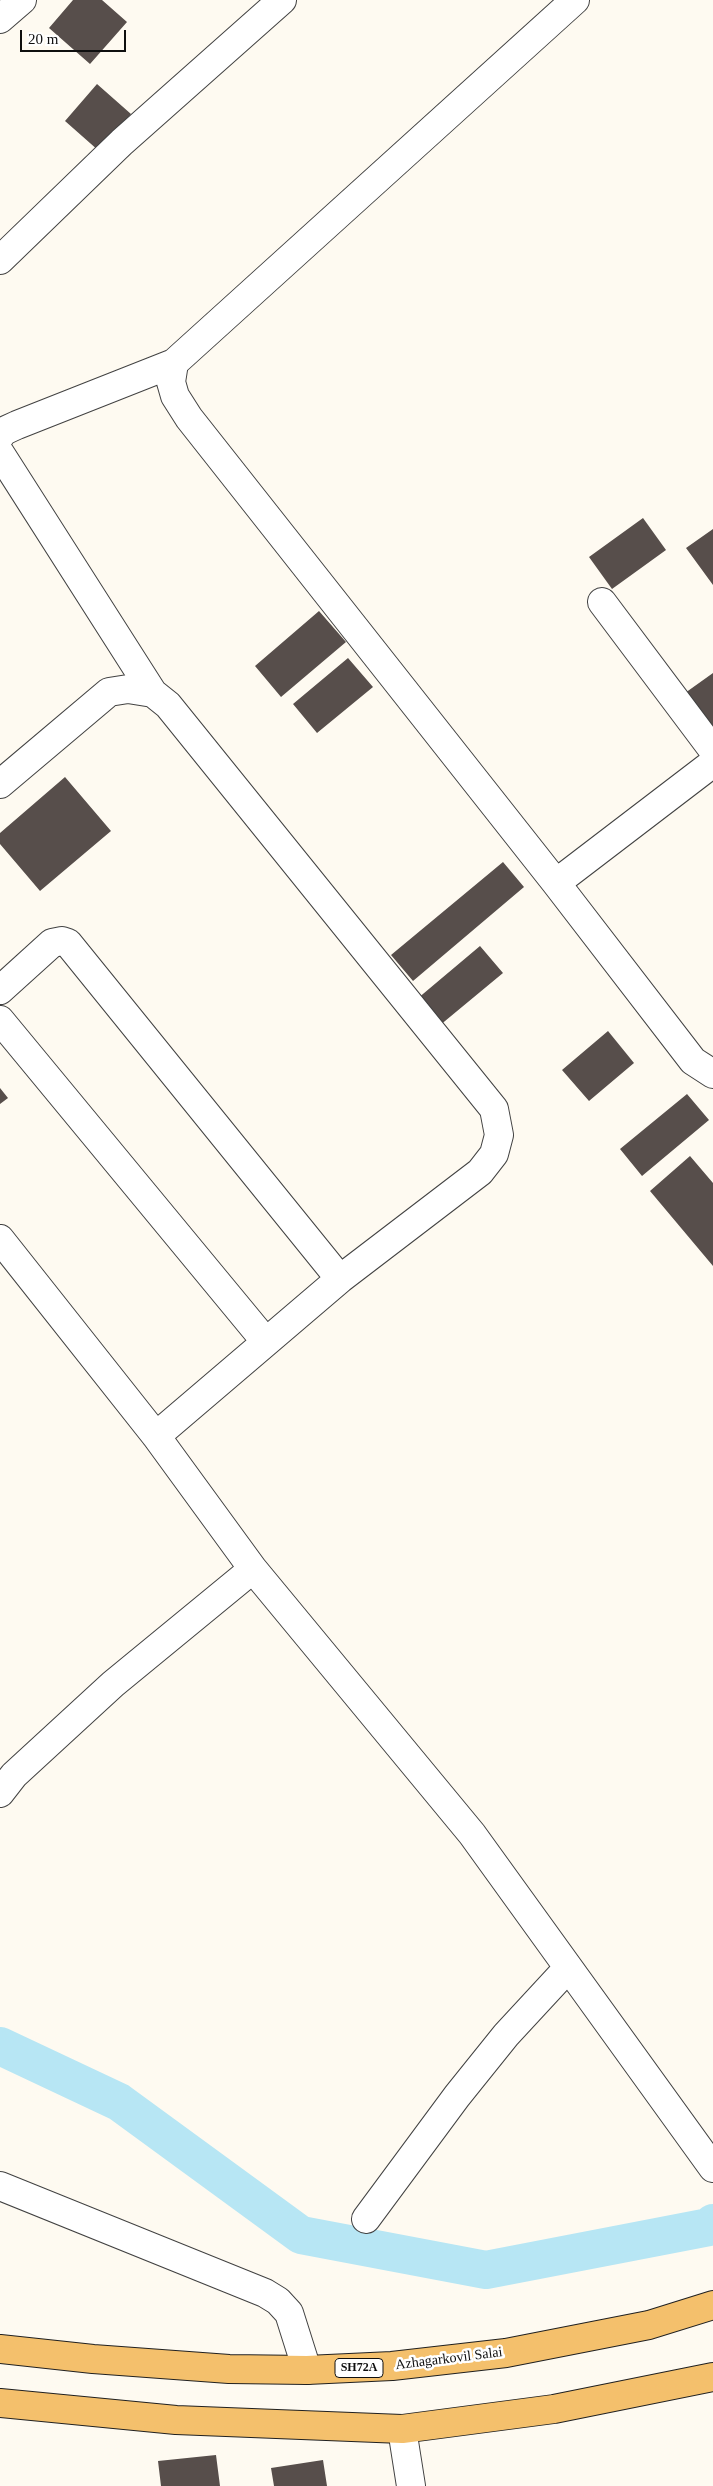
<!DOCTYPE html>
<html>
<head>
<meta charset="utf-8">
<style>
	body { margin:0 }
	#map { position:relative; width:713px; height:2486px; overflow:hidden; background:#fefaf1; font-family:Georgia,serif }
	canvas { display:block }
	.scale { position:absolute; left:20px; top:30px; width:106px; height:22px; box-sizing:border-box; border:2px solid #0f0f0f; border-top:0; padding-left:6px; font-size:15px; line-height:18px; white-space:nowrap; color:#0f0f0f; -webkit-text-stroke:4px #fff; paint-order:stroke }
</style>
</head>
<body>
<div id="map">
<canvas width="713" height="2486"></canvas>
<div class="scale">20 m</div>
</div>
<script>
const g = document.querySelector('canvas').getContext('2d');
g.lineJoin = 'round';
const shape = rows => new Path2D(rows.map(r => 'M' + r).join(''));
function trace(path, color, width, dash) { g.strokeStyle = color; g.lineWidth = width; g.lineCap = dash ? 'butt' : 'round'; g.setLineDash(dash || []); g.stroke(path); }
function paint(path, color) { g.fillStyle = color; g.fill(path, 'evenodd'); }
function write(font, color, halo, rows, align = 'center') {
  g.font = font + ' Georgia,serif'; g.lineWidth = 5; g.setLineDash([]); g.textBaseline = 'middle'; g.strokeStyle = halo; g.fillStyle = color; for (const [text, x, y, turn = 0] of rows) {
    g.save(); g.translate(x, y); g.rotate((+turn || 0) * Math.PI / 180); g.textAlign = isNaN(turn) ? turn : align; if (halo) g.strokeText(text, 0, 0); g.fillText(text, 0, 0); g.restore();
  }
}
trace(shape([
	[0,2046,119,2102,301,2235,486,2270,709,2227,713,2223]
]), '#b7e6f4', 38);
paint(shape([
	[73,0,102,0,127,22,90,64,49,28],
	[97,84,131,114,99,151,65,121],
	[643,518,666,550,612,589,589,557],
	[713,529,713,585,686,548],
	[319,611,346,642,281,697,255,666],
	[348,658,373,687,317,733,293,704],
	[713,673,713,732,685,693],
	[65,777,111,831,40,891,0,844,0,833],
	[503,862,524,887,413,981,391,955],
	[480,946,503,973,439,1026,417,999],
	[608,1031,634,1063,589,1101,562,1070],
	[0,1088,8,1098,0,1104],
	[687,1094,709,1120,642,1176,620,1149],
	[690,1156,713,1183,713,1266,650,1191],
	[216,2455,220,2486,161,2486,158,2461],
	[323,2460,327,2486,274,2486,271,2468]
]), '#574e4b');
const street = shape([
	[575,0,174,363,171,382,175,396,189,418,556,883,693,1061,713,1074],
	[0,19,22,0],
	[0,260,122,142,282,0],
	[0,436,4,431,17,425,174,363],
	[0,453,153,693],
	[602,602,713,750],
	[0,784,109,692,128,689,153,693,168,705,494,1109,499,1135,494,1154,480,1172,340,1279,156,1436],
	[556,883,713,763],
	[0,990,52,943,62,941,68,943,340,1279],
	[0,1020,266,1342],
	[0,1239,156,1436,253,1569,472,1834,713,2168],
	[0,1793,14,1775,113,1684,253,1569],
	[0,2186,265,2293,278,2301,289,2313,307,2370],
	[366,2219,457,2096,506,2035,568,1968],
	[402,2429,411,2486]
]);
const primary = shape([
	[0,2349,93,2359,229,2369,307,2370,392,2366,506,2353,649,2325,713,2305],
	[0,2403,176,2420,402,2429,554,2409,713,2377]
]);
trace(street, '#424242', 30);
trace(primary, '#202020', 30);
trace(street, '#fff', 28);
trace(primary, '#f4c06c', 28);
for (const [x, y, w] of [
	[359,2368,48]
]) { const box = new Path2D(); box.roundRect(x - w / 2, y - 9.5, w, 19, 4); g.fillStyle = '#fff'; g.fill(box); trace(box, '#0f0f0f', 1); }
write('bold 12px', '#0f0f0f', null, [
	["SH72A",359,2368]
]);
write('14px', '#0f0f0f', '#fff', [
	["Azhagarkovil Salai",449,2359,-7]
]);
</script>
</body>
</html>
